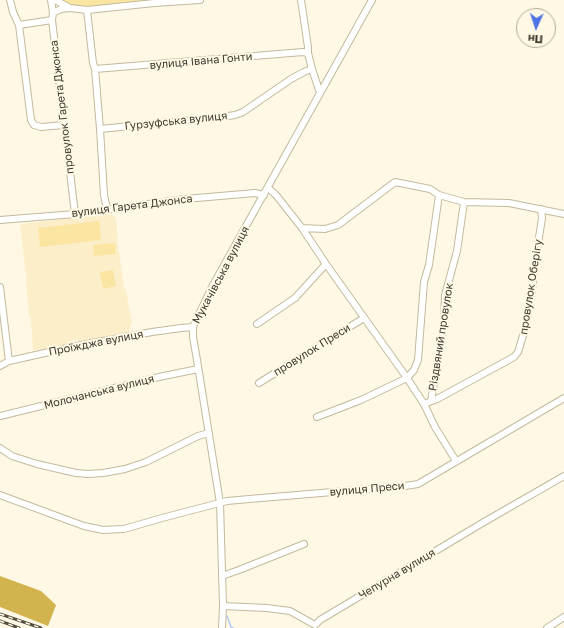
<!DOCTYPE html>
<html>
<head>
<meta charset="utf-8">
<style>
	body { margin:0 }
	#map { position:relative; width:564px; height:628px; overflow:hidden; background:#fef8e5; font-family:"Golos Text",sans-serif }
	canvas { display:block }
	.north { position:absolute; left:516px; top:8px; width:40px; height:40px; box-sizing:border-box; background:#fef8e5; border:1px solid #b1ac9c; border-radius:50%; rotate:183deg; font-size:11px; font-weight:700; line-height:16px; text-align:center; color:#3e3a2e }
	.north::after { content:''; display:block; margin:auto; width:14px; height:18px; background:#4d73e7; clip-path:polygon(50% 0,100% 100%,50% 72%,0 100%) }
</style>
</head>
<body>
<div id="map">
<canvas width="564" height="628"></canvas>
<div class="north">Пн</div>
</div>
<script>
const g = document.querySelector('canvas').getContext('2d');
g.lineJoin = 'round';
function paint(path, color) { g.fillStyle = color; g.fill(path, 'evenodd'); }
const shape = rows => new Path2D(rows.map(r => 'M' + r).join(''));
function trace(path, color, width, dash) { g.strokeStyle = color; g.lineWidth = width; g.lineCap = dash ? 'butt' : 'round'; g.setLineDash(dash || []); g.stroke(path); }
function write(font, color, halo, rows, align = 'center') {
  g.font = font + ' "Golos Text",sans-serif'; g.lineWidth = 4; g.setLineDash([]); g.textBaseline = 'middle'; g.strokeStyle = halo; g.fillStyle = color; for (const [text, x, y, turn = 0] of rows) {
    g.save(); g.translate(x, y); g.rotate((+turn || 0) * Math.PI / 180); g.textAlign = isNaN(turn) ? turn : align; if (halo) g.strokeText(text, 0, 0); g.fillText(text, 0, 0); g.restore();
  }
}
paint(shape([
	[106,214,112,215,116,218,116,220,118,243,124,288,126,290,132,323,130,326,130,332,79,342,77,339,73,340,72,343,33,351,31,319,29,316,26,283,27,282,20,224]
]), '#fbeec8');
paint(shape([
	[63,0,171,0,97,6,72,6],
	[99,221,101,240,40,247,38,228],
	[115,243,116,254,94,256,93,245],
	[113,270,116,286,103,289,100,272]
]), '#fae5a3');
paint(shape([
	[0,576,41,591,56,605,48,626,0,607]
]), '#d3b34d');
trace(shape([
	[227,616,231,627,233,628]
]), '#b3c8fb', 1.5);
const street = shape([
	[10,0,13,12,19,25,31,120,34,125,41,127,64,125],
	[51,0,53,13,52,20,75,214],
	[55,0,70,8],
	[301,0,308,47,308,53,312,69,320,93],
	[87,10,93,63,95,69,100,129,104,195,107,209],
	[53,13,61,9,70,8,87,10,154,3,200,0],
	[19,25,52,20],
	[95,69,303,52,308,53],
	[100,129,222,117,235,115,243,112,291,79,304,72,312,69],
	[268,188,276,195,302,228,326,264,407,378,424,404,435,427,456,461],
	[0,220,75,214,185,199,255,193,264,195],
	[302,228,325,229,338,225,395,182,430,189,439,195,464,202,509,203,564,214],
	[0,287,9,361],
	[257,324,295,298,326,264],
	[0,366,9,361,76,346,152,332,181,328,193,327],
	[259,383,364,318],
	[431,401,444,325,445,295,457,251,464,202],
	[424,404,437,399,514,357,518,352,525,329,532,290,535,263,542,218,541,209],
	[0,416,159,377,198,369],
	[317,417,361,400,407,378,414,370,418,360,424,282,429,265,439,195],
	[0,448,12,456,37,464,76,473,88,474,103,473,125,469,146,462,198,436,209,433],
	[0,495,84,526,103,530,124,529,162,518,227,501,249,499,405,486,418,484,564,398],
	[222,576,239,570,304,544],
	[223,606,267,608,290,611,315,625,320,620,484,522,564,476],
	[222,628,223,606,220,503,197,360,193,337,193,327,212,287,372,0],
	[547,628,564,617]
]);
trace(street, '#c3ba9c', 8);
trace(street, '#fff', 6);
const rail = shape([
	[0,614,41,628],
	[0,621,19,628]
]);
trace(rail, '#534f42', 3);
trace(rail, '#fef8e5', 1.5, [4.5]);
write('11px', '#3e3a2e', '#fef8e5', [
	["вулиця Івана Гонти",201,61,-5],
	["провулок Гарета Джонса",62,107,-97],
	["Гурзуфська вулиця",176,121,-6],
	["вулиця Гарета Джонса",132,206,-7],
	["Мукачівська вулиця",221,275,-62],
	["провулок Оберігу",531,287,-81],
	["Різдвяний провулок",441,337,-81],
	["Проїжджа вулиця",96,343,-11],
	["провулок Преси",312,350,-32],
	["Молочанська вулиця",99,392,-14],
	["вулиця Преси",367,489,-5],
	["Чепурна вулиця",397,574,-31]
]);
</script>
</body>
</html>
